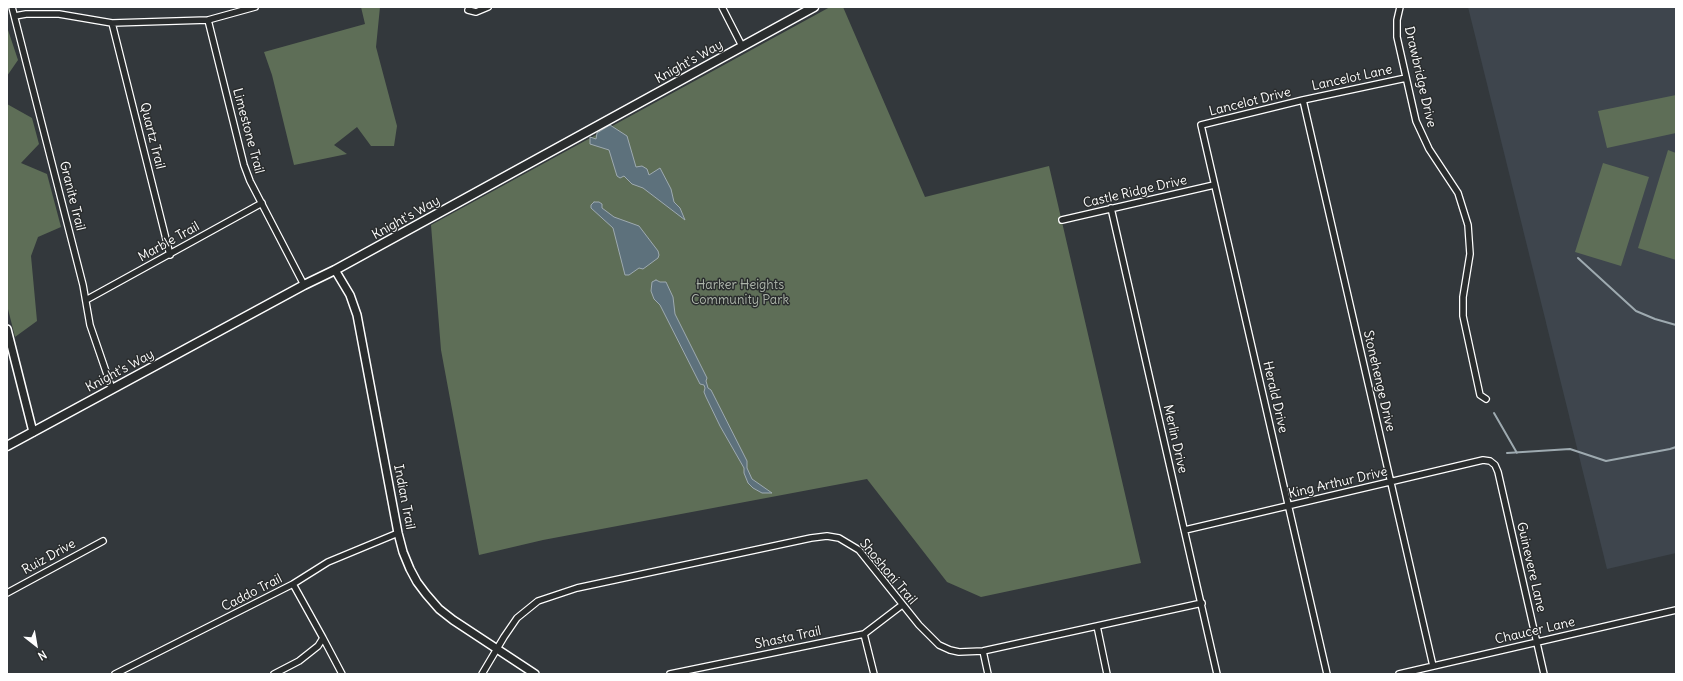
<!DOCTYPE html>
<html>
<head>
<meta charset="utf-8">
<style>
	body { margin:0 }
	#map { position:relative; width:1683px; height:681px; overflow:hidden; background:#33383c; font-family:Delius,sans-serif }
	canvas { display:block }
	.frame { position:absolute; inset:0; border:8px solid #fff; pointer-events:none }
	.north { position:absolute; left:16px; top:625px; width:40px; height:40px; -webkit-text-stroke:3px #2a2d2e; paint-order:stroke; rotate:149deg; font-size:11px; font-weight:700; line-height:16px; text-align:center; color:#fff }
	.north::after { content:''; display:block; margin:auto; width:14px; height:18px; background:#fff; clip-path:polygon(50% 0,100% 100%,50% 72%,0 100%) }
</style>
</head>
<body>
<div id="map">
<canvas width="1683" height="681"></canvas>
<div class="frame"></div>
<div class="north">N</div>
</div>
<script>
const g = document.querySelector('canvas').getContext('2d');
g.lineJoin = 'round';
function paint(path, color) { g.fillStyle = color; g.fill(path, 'evenodd'); }
const shape = rows => new Path2D(rows.map(r => 'M' + r).join(''));
function trace(path, color, width, dash) { g.strokeStyle = color; g.lineWidth = width; g.lineCap = dash ? 'butt' : 'round'; g.setLineDash(dash || []); g.stroke(path); }
function write(font, color, halo, rows, align = 'center') {
  g.font = font + ' Delius,sans-serif'; g.lineWidth = 3; g.setLineDash([]); g.textBaseline = 'middle'; g.strokeStyle = halo; g.fillStyle = color; for (const [text, x, y, turn = 0] of rows) {
    g.save(); g.translate(x, y); g.rotate((+turn || 0) * Math.PI / 180); g.textAlign = isNaN(turn) ? turn : align; if (halo) g.strokeText(text, 0, 0); g.fillText(text, 0, 0); g.restore();
  }
}
paint(shape([
	[1468,7,1676,7,1676,553,1607,569]
]), '#3e454d');
paint(shape([
	[361,7,380,7,376,47,397,126,394,146,371,146,357,127,334,145,347,154,294,165,272,75,264,52,365,24],
	[830,7,843,7,925,197,1049,166,1141,563,981,597,947,582,867,479,543,540,479,555,441,350,431,225],
	[7,27,18,60,7,76],
	[1676,95,1676,133,1607,148,1598,111],
	[7,104,32,118,39,144,21,163,47,174,61,227,38,237,31,256,37,321,15,337,7,305],
	[1668,150,1676,153,1676,260,1638,248],
	[1603,163,1649,177,1621,266,1575,252]
]), '#5e6e57');
const water = shape([
	[610,125,627,136,636,167,642,166,647,169,649,175,660,168,671,189,674,202,680,208,685,220,643,188,632,184,624,176,620,178,617,176,609,150,590,144,590,137,596,139,597,133,610,125],
	[594,202,599,202,602,204,602,208,614,217,639,226,658,251,659,255,658,258,643,269,639,268,629,275,625,275,613,228,591,208,591,205,594,202],
	[656,280,660,282,666,282,673,297,675,314,707,378,706,381,708,388,711,390,747,461,747,468,752,479,772,493,762,493,753,488,748,483,744,473,744,468,720,426,706,397,704,392,705,388,704,385,700,384,660,305,654,299,651,291,652,282,656,280]
]);
paint(water, '#5d717c');
trace(water, '#9eaab0', 1);
trace(shape([
	[1578,258,1636,311,1655,319,1676,325],
	[1494,413,1517,453],
	[1507,453,1570,449,1606,461,1670,449,1676,447]
]), '#9eaab0', 2);
const minor = shape([
	[12,7,83,285,90,325,112,389],
	[722,7,742,46],
	[1400,7,1397,20,1397,37,1416,121,1429,149,1458,193,1468,225,1470,254,1463,297,1463,316,1480,395,1486,399],
	[468,10,476,12,488,7],
	[15,16,26,14,59,14,112,23,208,20,255,7],
	[208,20,244,165,250,181,304,285],
	[112,23,170,255],
	[1303,100,1433,666],
	[1111,208,1217,674],
	[1062,220,1214,185],
	[86,300,262,203],
	[1185,530,1483,460,1490,461,1495,465,1498,472,1544,674],
	[7,593,103,541],
	[1097,626,1107,674],
	[864,634,874,674],
	[323,638,342,674],
	[983,651,988,674],
	[115,674,293,584,328,562,398,533],
	[274,674,299,661,318,646,323,638,293,584],
	[482,674,504,637,517,618,538,601,577,588,811,538,827,536,839,538,859,550,919,625,939,645,950,650,959,652,983,651,1202,603],
	[670,674,864,634,902,605],
	[1327,674,1201,125,1303,100,1406,78],
	[1399,674,1676,610]
]);
const tertiary = shape([
	[335,270,350,295,357,315,398,533,403,552,410,569,417,582,426,594,439,609,453,620,535,674],
	[7,329,33,432]
]);
const secondary = shape([
	[7,446,304,285,335,270,814,7]
]);
trace(minor, '#fff', 8);
trace(tertiary, '#fff', 10);
trace(secondary, '#fff', 11);
trace(minor, '#2a2d2e', 5.5);
trace(tertiary, '#2a2d2e', 7);
trace(secondary, '#2a2d2e', 8);
write('13px', '#fff', '#2a2d2e', [
	["Knight's Way",689,62,-29],
	["Drawbridge Drive",1420,77,77],
	["Lancelot Lane",1352,78,-12],
	["Lancelot Drive",1250,102,-14],
	["Limestone Trail",248,131,75],
	["Quartz Trail",152,136,76],
	["Castle Ridge Drive",1135,192,-13],
	["Granite Trail",72,196,76],
	["Knight's Way",406,218,-29],
	["Marble Trail",169,242,-29],
	["Knight's Way",120,371,-28],
	["Stonehenge Drive",1379,381,77],
	["Herald Drive",1275,397,77],
	["Merlin Drive",1175,439,77],
	["King Arthur Drive",1338,483,-13],
	["Indian Trail",404,497,79],
	["Ruiz Drive",49,557,-29],
	["Guinevere Lane",1531,567,77],
	["Shoshoni Trail",888,572,50],
	["Caddo Trail",252,593,-27],
	["Chaucer Lane",1535,631,-13],
	["Shasta Trail",788,638,-12]
]);
write('13px', '#aeb6ab', '#2a2d2e', [
	["Harker Heights",740,285],
	["Community Park",740,300]
]);
</script>
</body>
</html>
